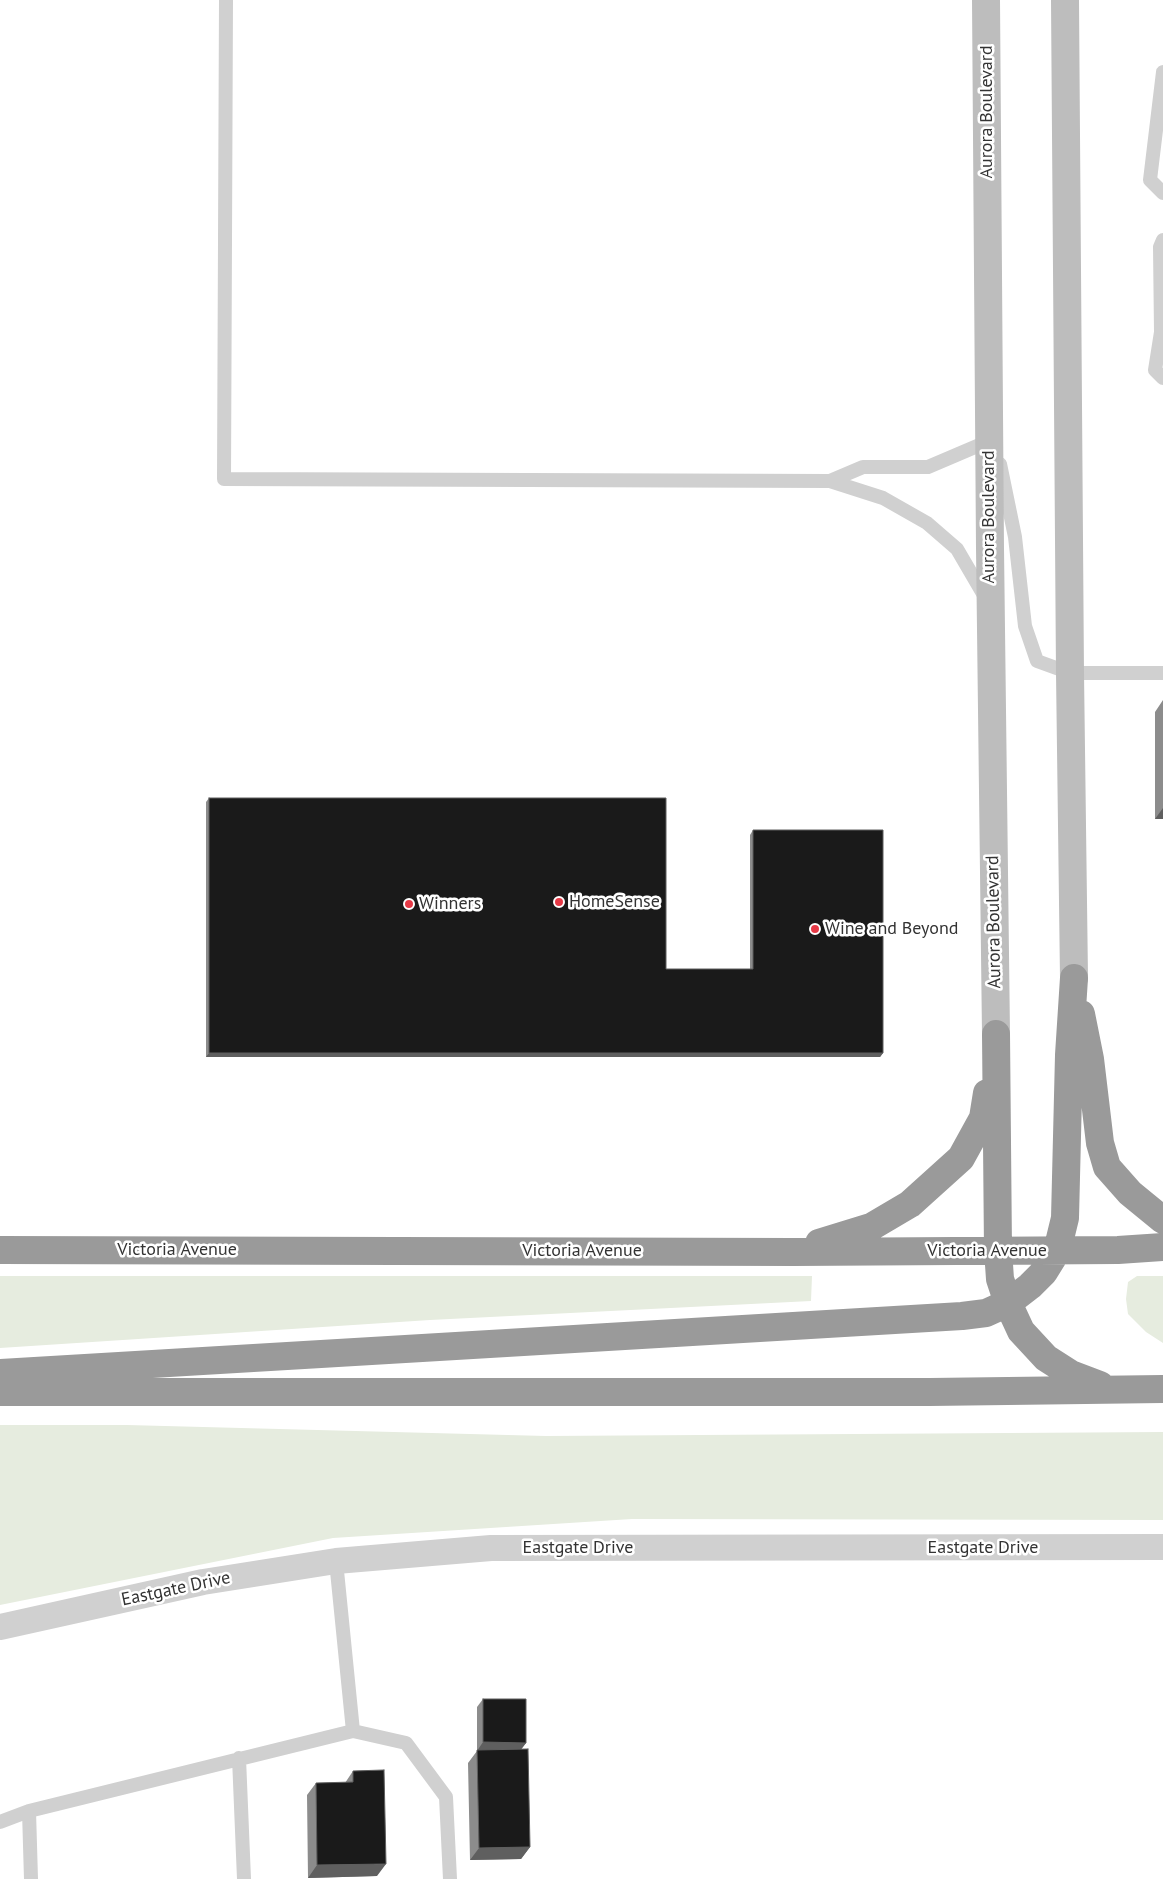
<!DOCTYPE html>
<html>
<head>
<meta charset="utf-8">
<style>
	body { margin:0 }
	canvas { display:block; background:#fff }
</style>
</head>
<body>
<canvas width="1163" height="1879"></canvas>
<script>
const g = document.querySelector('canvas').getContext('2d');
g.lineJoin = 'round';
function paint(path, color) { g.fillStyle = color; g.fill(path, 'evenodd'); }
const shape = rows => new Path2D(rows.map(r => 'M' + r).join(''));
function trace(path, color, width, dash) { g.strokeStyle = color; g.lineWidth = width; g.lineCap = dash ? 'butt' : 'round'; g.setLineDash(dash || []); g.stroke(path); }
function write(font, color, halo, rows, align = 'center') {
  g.font = font + ' "PT Sans",sans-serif'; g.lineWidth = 5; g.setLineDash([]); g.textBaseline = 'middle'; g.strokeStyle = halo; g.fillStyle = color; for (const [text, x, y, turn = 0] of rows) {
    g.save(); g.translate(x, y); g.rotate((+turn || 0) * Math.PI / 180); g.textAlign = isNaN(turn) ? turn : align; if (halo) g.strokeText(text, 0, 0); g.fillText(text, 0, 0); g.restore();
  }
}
paint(shape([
	[0,1276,812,1276,811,1301,430,1320,0,1348],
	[1137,1276,1163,1276,1163,1343,1146,1332,1128,1314,1126,1299,1128,1282],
	[0,1425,127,1425,546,1436,1163,1432,1163,1520,632,1519,333,1538,0,1605]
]), '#e6ecdf');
trace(shape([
	[226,0,224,479,830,481,883,498,927,523,957,549,985,597],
	[1163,72,1150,180,1163,193],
	[1163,240,1160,247,1161,332,1155,370,1163,378],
	[1000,464,1015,537,1025,626,1037,661,1070,673,1163,673],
	[830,481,863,467,928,467,989,441],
	[336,1561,353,1731],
	[239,1758,244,1879],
	[29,1811,31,1879],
	[0,1822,29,1811,353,1731,406,1743,446,1797,450,1879]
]), '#d0d0d0', 14);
trace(shape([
	[0,1627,203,1582,336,1561,491,1548,1163,1547]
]), '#d0d0d0', 26);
trace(shape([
	[986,0,990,548,996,1034],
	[1065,0,1070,673,1074,978]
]), '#bdbdbd', 28);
trace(shape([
	[1081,1014,1090,1059,1100,1143,1107,1167,1130,1193,1163,1220],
	[996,1034,998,1250,1000,1279,1008,1303,1021,1331,1046,1358,1071,1374,1100,1385],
	[819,1243,871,1227,910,1204,961,1158,983,1118,987,1093],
	[0,1250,794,1252,1118,1250,1163,1247],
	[0,1373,962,1316,986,1313,1008,1303,1030,1286,1044,1272,1057,1251,1065,1218,1069,1055,1074,978],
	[0,1392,930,1392,1163,1389]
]), '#9a9a9a', 28);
paint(shape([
	[1163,700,1163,819,1155,819,1155,712],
	[209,798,666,969,750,969,750,835,753,830,883,1053,880,1057,206,1057,206,802],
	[483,1699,526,1743,521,1749,530,1847,521,1859,470,1860,468,1763,477,1751,477,1707],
	[353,1771,377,1876,308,1878,307,1795,316,1783,345,1783]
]), '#8c8c8c');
paint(shape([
	[1163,808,1163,819,1155,819],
	[209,1053,883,1053,880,1057,206,1057],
	[483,1742,526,1743,520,1751,477,1751],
	[530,1847,521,1859,470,1860,479,1848],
	[386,1864,377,1876,308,1878,317,1865]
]), '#5f5f5f');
const building = shape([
	[209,798,666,798,666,969,753,969,753,830,883,830,883,1053,209,1053,209,798],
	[483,1699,526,1699,526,1743,483,1742,483,1699],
	[528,1749,530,1847,479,1848,477,1750,528,1749],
	[384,1770,386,1864,317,1865,316,1783,353,1782,353,1771,384,1770]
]);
paint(building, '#1a1a1a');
trace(building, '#5f5f5f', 1);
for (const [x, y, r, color] of [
	[559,902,5,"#e63946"],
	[409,904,5,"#e63946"],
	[815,929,5,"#e63946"]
]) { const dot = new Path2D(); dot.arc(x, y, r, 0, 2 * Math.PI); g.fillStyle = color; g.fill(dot); trace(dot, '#fff', 2); }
write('18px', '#333', '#fff', [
	["Aurora Boulevard",987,112,-90],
	["Aurora Boulevard",989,517,-90],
	["Aurora Boulevard",994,922,-91],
	["Victoria Avenue",177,1250],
	["Victoria Avenue",582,1251],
	["Victoria Avenue",987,1251],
	["Eastgate Drive",578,1548],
	["Eastgate Drive",983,1548],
	["Eastgate Drive",176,1589,-12]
]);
write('18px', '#333', '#fff', [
	["HomeSense",569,902],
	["Winners",419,904],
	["Wine and Beyond",825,929]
], 'left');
</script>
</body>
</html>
